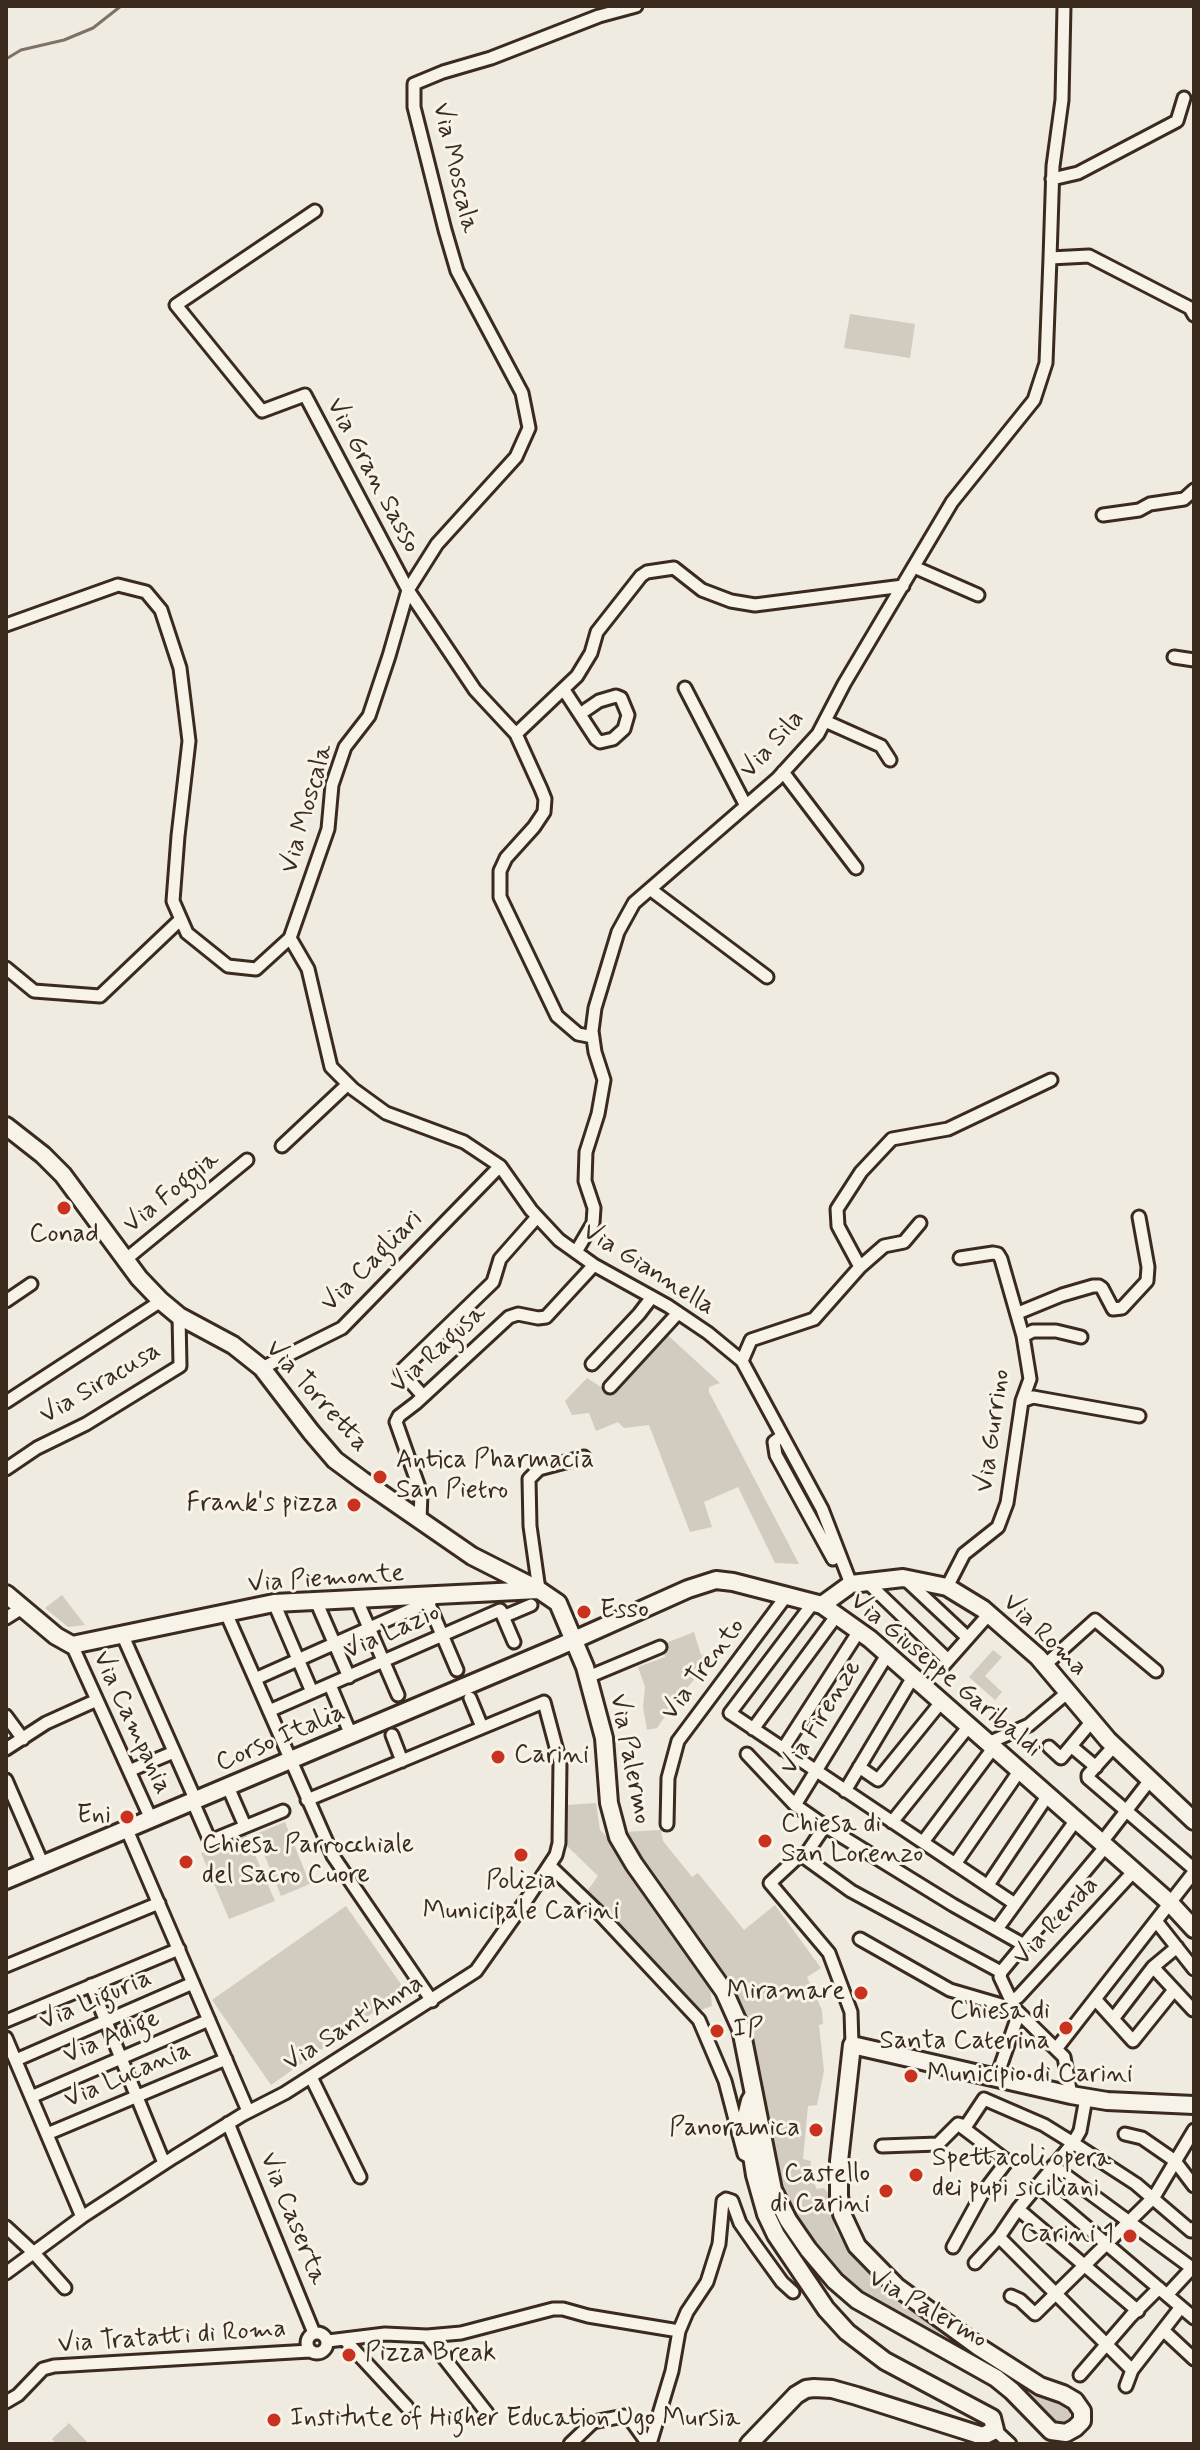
<!DOCTYPE html>
<html>
<head>
<meta charset="utf-8">
<style>
	body { margin:0 }
	#map { position:relative; width:1200px; height:2450px; overflow:hidden; background:#efebe0; font-family:Mynerve,sans-serif }
	canvas { display:block }
	.frame { position:absolute; inset:0; border:8px solid #3b2a1e; pointer-events:none }
</style>
</head>
<body>
<div id="map">
<canvas width="1200" height="2450"></canvas>
<div class="frame"></div>
</div>
<script>
const g = document.querySelector('canvas').getContext('2d');
g.lineJoin = 'round';
function paint(path, color) { g.fillStyle = color; g.fill(path, 'evenodd'); }
const shape = rows => new Path2D(rows.map(r => 'M' + r).join(''));
function trace(path, color, width, dash) { g.strokeStyle = color; g.lineWidth = width; g.lineCap = dash ? 'butt' : 'round'; g.setLineDash(dash || []); g.stroke(path); }
function write(font, color, halo, rows, align = 'center') {
  g.font = font + ' Mynerve,sans-serif'; g.lineWidth = 6; g.setLineDash([]); g.textBaseline = 'middle'; g.strokeStyle = halo; g.fillStyle = color; for (const [text, x, y, turn = 0] of rows) {
    g.save(); g.translate(x, y); g.rotate((+turn || 0) * Math.PI / 180); g.textAlign = isNaN(turn) ? turn : align; if (halo) g.strokeText(text, 0, 0); g.fillText(text, 0, 0); g.restore();
  }
}
paint(shape([
	[850,314,915,324,910,358,844,348],
	[662,1330,720,1383,709,1387,709,1392,799,1564,775,1563,738,1487,704,1502,712,1527,690,1532,649,1425,624,1428,618,1422,596,1431,589,1413,572,1415,565,1401,587,1378,601,1387,611,1387],
	[62,1595,85,1625,68,1627,45,1608],
	[694,1632,701,1655,714,1652,715,1656,677,1699,657,1728,647,1730,643,1707,645,1687,638,1667,665,1657,663,1644],
	[993,1650,1002,1657,985,1676,1002,1692,995,1700,969,1677],
	[596,1803,600,1830,611,1841,713,1983,710,1985,712,2006,701,2010,585,1894,598,1876,566,1845,567,1805],
	[285,1822,310,1884,281,1896,256,1834],
	[661,1830,663,1841,692,1877,698,1873,744,1930,775,1905,821,1968,807,1977,822,2010,823,2024,819,2025,824,2071,817,2105,808,2106,803,2159,811,2161,809,2174,817,2189,824,2188,828,2193,835,2229,852,2255,883,2287,1025,2389,1019,2389,859,2295,835,2274,789,2208,780,2190,745,2017,730,1988,680,1921,623,1832],
	[246,1834,275,1901,229,1919,201,1853],
	[346,1906,405,1990,271,2085,212,2000],
	[1028,2392,1065,2406,1070,2410,1070,2421,1060,2426,1054,2425,1021,2394],
	[69,2423,89,2444,57,2444,52,2439]
]), '#d1cbc0');
trace(shape([
	[6,59,21,50,64,40,93,28,121,6]
]), '#7e7266', 3);
const street = shape([
	[1064,6,1062,100,1053,166,1050,258,1089,256,1190,308,1194,315],
	[1052,179,1078,173,1177,121,1184,98],
	[315,211,176,305,262,411,305,395,408,590,475,690,516,734,541,789,545,799,544,812,534,827,506,858,500,871,500,897,557,1016,578,1034,593,1037],
	[1103,515,1139,510,1150,504,1184,499,1194,490],
	[914,567,978,595],
	[6,625,118,585,146,592,161,610,180,668,189,741,178,836,173,901,187,933,228,966,256,969,290,938,328,829,332,785,345,747,369,716,389,656,408,590,437,544,516,457,529,428,522,393,457,271,445,230,414,107,414,84,443,72,491,58,599,16,636,6],
	[1174,657,1194,660],
	[685,688,746,806],
	[564,690,596,739,600,742,613,739,624,729,628,715,621,698,616,696,599,701,580,714],
	[825,721,881,746,890,760],
	[516,734,577,676,591,653,597,632,641,576,647,572,674,568,702,590,731,601,755,605,903,586],
	[783,772,856,868],
	[650,889,767,977],
	[290,938,308,969,331,1067,353,1089,386,1113,464,1142,500,1166,531,1210,559,1240,594,1265,668,1306,708,1333,742,1361,822,1509,851,1584],
	[6,968,34,991,100,996,181,919],
	[282,1146,348,1084],
	[576,1252,593,1223,594,1208,585,1181,586,1152,598,1114,604,1080,595,1052,592,1031,595,1008,618,932,634,903,777,779,818,734,844,684,952,502,1034,400,1046,363,1050,258],
	[125,1260,247,1160],
	[860,1267,838,1226,837,1209,861,1172,892,1139,948,1129,1051,1080],
	[6,1301,31,1284],
	[1018,1313,1062,1295,1093,1286,1099,1286,1102,1288,1113,1309,1122,1308,1147,1281,1148,1267,1139,1217],
	[1023,1336,1033,1331,1056,1331,1081,1337],
	[742,1361,751,1340,814,1319,860,1267,884,1246,904,1242,920,1223],
	[592,1364,639,1314,652,1297],
	[262,1368,342,1328,500,1166],
	[610,1387,678,1313],
	[423,1396,401,1371,493,1282,500,1259,537,1217],
	[1022,1401,1033,1397,1139,1416],
	[6,1402,161,1301],
	[782,1436,774,1442,776,1455,833,1559],
	[6,1469,37,1448,86,1424,180,1366,179,1316],
	[420,1520,421,1493,396,1422,399,1416,416,1403,509,1317,518,1314,538,1318,546,1317,594,1265],
	[904,1578,968,1638],
	[867,1582,948,1660],
	[947,1587,964,1554,998,1527,1007,1503,1022,1401,1030,1379,1023,1336,1001,1259,998,1254,993,1253,960,1258],
	[539,1590,530,1526,529,1479,539,1469,584,1457],
	[357,1600,398,1695],
	[316,1601,349,1677],
	[428,1602,457,1670],
	[274,1603,312,1692],
	[813,1603,730,1713,1015,1904],
	[226,1613,333,1856,432,2001],
	[502,1614,514,1642],
	[6,1618,22,1608],
	[122,1634,196,1801],
	[72,1645,151,1819],
	[1045,1665,1095,1620,1156,1671],
	[943,1666,989,1614],
	[588,1677,660,1647],
	[255,1679,428,1602,437,1596],
	[330,1685,351,1735],
	[470,1698,482,1727],
	[269,1711,500,1610,505,1616,531,1605],
	[6,1716,23,1739],
	[753,1729,837,1615],
	[392,1735,402,1761],
	[988,1743,1029,1725,1068,1692],
	[1071,1746,1096,1767],
	[1114,1746,1088,1775,1088,1778,1194,1869],
	[1049,1747,1061,1758,1092,1721],
	[6,1749,46,1723,97,1700],
	[783,1749,859,1631],
	[747,1754,795,1805,825,1826,953,1905,1024,1945],
	[859,1767,878,1780,942,1701],
	[131,1770,174,1752],
	[6,1780,43,1865],
	[228,1787,245,1826],
	[845,1791,913,1677],
	[193,1802,210,1841,283,1811],
	[795,1805,887,1655],
	[892,1822,969,1726],
	[667,1824,668,1778,678,1741,787,1595],
	[127,1830,248,2111],
	[923,1842,994,1747],
	[1102,1842,1150,1780],
	[804,1857,825,1826],
	[955,1864,1020,1770],
	[550,1866,598,1912,699,2020,725,2081,744,2154,750,2157],
	[988,1885,1048,1795],
	[1156,1921,1194,1969],
	[997,1929,1076,1820],
	[860,1939,950,1990,1015,2009],
	[6,1966,159,1903],
	[1153,1967,1193,2010],
	[1001,1972,1106,1846],
	[1001,1972,1000,1977,1015,2009,1064,2057,1071,2095],
	[91,1985,164,2163],
	[1095,1999,1133,2041,1174,1990],
	[1012,2000,1018,1997,1134,1871],
	[1113,2019,1153,1967,1177,1947],
	[6,2021,179,1949],
	[6,2038,82,2217],
	[852,2045,851,2012,829,1953,770,1883,799,1856,804,1857,851,1891,1001,1972],
	[1056,2049,1194,1872],
	[16,2060,193,1983],
	[311,2077,360,2177],
	[996,2079,1019,2013],
	[31,2097,209,2020],
	[228,2123,314,2333],
	[47,2134,226,2059],
	[1125,2134,1142,2138,1168,2156,1175,2161,1194,2186],
	[882,2146,938,2144,958,2124,966,2126,984,2099,1044,2125,1073,2143,1136,2184,1191,2231,1194,2228],
	[1053,2166,1192,2268,1167,2295],
	[1037,2185,1194,2318],
	[1018,2209,1138,2311],
	[6,2227,33,2252,65,2288],
	[999,2237,1132,2370],
	[953,2247,982,2194,1007,2161,958,2124],
	[975,2263,999,2237,1018,2209,1073,2143,1080,2131,1086,2098],
	[6,2273,82,2217,174,2157,242,2115,285,2093,476,1971,529,1896,556,1855,559,1843,560,1762,544,1702,307,1800],
	[1011,2296,1020,2300,1035,2314,1154,2197,1194,2130],
	[1164,2331,1194,2359],
	'307 2343a10 10 0 1 1 20 0a10 10 0 1 1-20 0Z',
	[427,2336,487,2413],
	[345,2340,407,2407],
	[328,2341,385,2334,427,2336,461,2333,553,2309,563,2309,588,2316,679,2331],
	[1080,2375,1131,2316,1159,2288],
	[1126,2386,1132,2370,1181,2307],
	[6,2402,18,2395,43,2369,54,2366,310,2351],
	[995,2430,1010,2444],
	[570,2444,593,2422,624,2416,633,2423,648,2444],
	[650,2444,672,2371,679,2331,687,2312,707,2282,719,2244,723,2201,726,2199,732,2201,740,2223,756,2246,782,2282,793,2292]
]);
const secondary = shape([
	[6,1126,43,1155,63,1175,139,1278,161,1301,179,1316,233,1345,262,1368,311,1432,335,1460,362,1480,472,1556,539,1590,558,1603,585,1667,604,1738,609,1803,618,1837,634,1864,724,1991,741,2029,773,2190,788,2220,808,2249,835,2281,857,2300,996,2378,1012,2391,1051,2431,1066,2433,1075,2428,1082,2421,1082,2411,1075,2401,1063,2394,1040,2386,979,2347,897,2287,857,2246,842,2214,839,2196,839,2161,852,2045,1071,2095,1107,2101,1194,2105],
	[6,1594,56,1636,72,1645,274,1603,538,1590],
	[822,1605,851,1584,903,1578,947,1587,983,1609,1038,1657,1108,1740,1194,1821],
	[6,1880,556,1648,688,1589,716,1580,733,1582,822,1605,870,1639,1126,1864,1170,1903,1194,1929],
	[749,2444,796,2395,806,2389,814,2388,832,2389,857,2396,983,2436,995,2430,992,2418,885,2361,847,2332,826,2309,776,2235,766,2214,755,2175,746,2117,750,2101,754,2094]
]);
trace(street, '#3b2a1e', 17);
trace(secondary, '#3b2a1e', 22);
trace(street, '#f7f3e8', 11);
trace(secondary, '#f7f3e8', 16);
for (const [x, y, r, color] of [
	[64,1208,8,"#c8321e"],
	[380,1477,8,"#c8321e"],
	[354,1505,8,"#c8321e"],
	[584,1612,8,"#c8321e"],
	[498,1757,8,"#c8321e"],
	[127,1817,8,"#c8321e"],
	[765,1841,8,"#c8321e"],
	[521,1855,8,"#c8321e"],
	[186,1862,8,"#c8321e"],
	[861,1993,8,"#c8321e"],
	[1066,2028,8,"#c8321e"],
	[717,2031,8,"#c8321e"],
	[911,2076,8,"#c8321e"],
	[816,2130,8,"#c8321e"],
	[916,2175,8,"#c8321e"],
	[886,2191,8,"#c8321e"],
	[1130,2236,8,"#c8321e"],
	[349,2355,8,"#c8321e"],
	[274,2420,8,"#c8321e"]
]) { const dot = new Path2D(); dot.arc(x, y, r, 0, 2 * Math.PI); g.fillStyle = color; g.fill(dot); trace(dot, '#f7f3e8', 3); }
write('26px', '#3b2a1e', '#f7f3e8', [
	["Via Moscala",454,168,77],
	["Via Gran Sasso",372,476,62],
	["Via Sila",773,745,-48],
	["Via Moscala",308,809,-74],
	["Via Foggia",172,1193,-39],
	["Via Cagliari",373,1262,-45],
	["Via Giannella",648,1270,32],
	["Via Ragusa",439,1350,-42],
	["Via Siracusa",101,1384,-31],
	["Via Torretta",316,1397,48],
	["Via Gurrino",994,1431,-82],
	["Via Piemonte",326,1580,-4],
	["Via Lazio",392,1633,-24],
	["Via Roma",1044,1636,44],
	["Via Trento",704,1670,-53],
	["Via Giuseppe Garibaldi",945,1676,40],
	["Via Firenze",822,1718,-58],
	["Via Campania",131,1723,65],
	["Corso Italia",281,1739,-23],
	["Via Palermo",629,1759,79],
	["Via Renda",1057,1922,-47],
	["Via Liguria",96,2001,-23],
	["Via Sant'Anna",354,2024,-32],
	["Via Adige",112,2038,-23],
	["Via Lucania",128,2076,-23],
	["Via Caserta",292,2219,68],
	["Via Palermo",927,2310,30],
	["Via Tratatti di Roma",172,2338,-4]
]);
write('26px', '#3b2a1e', '#f7f3e8', [
	["Conad",64,1236,"center"],
	["Antica Pharmacia",396,1462],
	["San Pietro",396,1492],
	["Frank's pizza",338,1505,"right"],
	["Esso",600,1612],
	["Carini",514,1757],
	["Eni",111,1817,"right"],
	["Chiesa di",781,1826],
	["San Lorenzo",781,1856],
	["Chiesa Parrocchiale",202,1847],
	["del Sacro Cuore",202,1877],
	["Polizia",521,1883,"center"],
	["Municipale Carini",521,1913,"center"],
	["Miramare",845,1993,"right"],
	["Chiesa di",1050,2013,"right"],
	["Santa Caterina",1050,2043,"right"],
	["IP",733,2031],
	["Municipio di Carini",927,2076],
	["Panoramica",800,2130,"right"],
	["Spettacoli opera",932,2160],
	["dei pupi siciliani",932,2190],
	["Castello",870,2176,"right"],
	["di Carini",870,2206,"right"],
	["Carini 1",1114,2236,"right"],
	["Pizza Break",365,2355],
	["Institute of Higher Education Ugo Mursia",290,2420]
], 'left');
</script>
</body>
</html>
